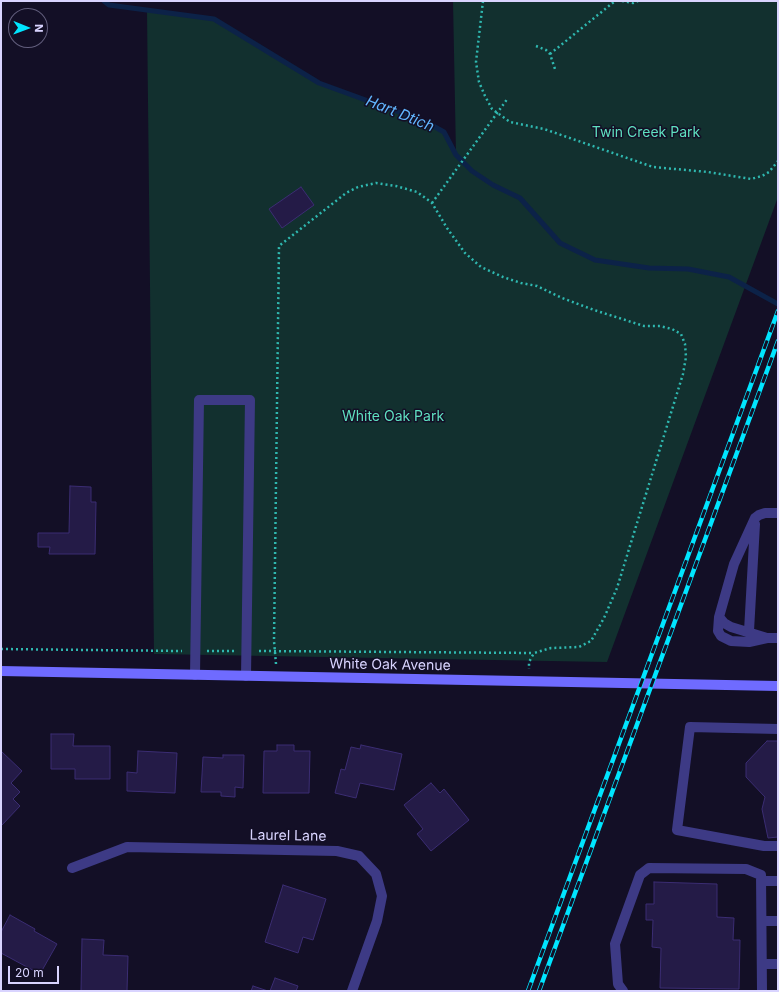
<!DOCTYPE html>
<html>
<head>
<meta charset="utf-8">
<style>
	body { margin:0 }
	#map { position:relative; width:779px; height:992px; overflow:hidden; background:#130f26; font-family:Inter,sans-serif }
	canvas { display:block }
	.frame { position:absolute; inset:0; border:2px solid #d9d4ff; pointer-events:none }
	.north { position:absolute; left:8px; top:8px; width:40px; height:40px; box-sizing:border-box; background:#130f26; border:1px solid #625e7d; border-radius:50%; rotate:91deg; font-size:11px; font-weight:700; line-height:16px; text-align:center; color:#d9d4ff }
	.north::after { content:''; display:block; margin:auto; width:14px; height:18px; background:#00e5ff; clip-path:polygon(50% 0,100% 100%,50% 72%,0 100%) }
	.scale { position:absolute; left:8px; top:966px; width:51px; height:18px; box-sizing:border-box; border:2px solid #d9d4ff; border-top:0; padding-left:5px; font-size:12px; line-height:14px; white-space:nowrap; color:#d9d4ff; -webkit-text-stroke:3px #130f26; paint-order:stroke }
</style>
</head>
<body>
<div id="map">
<canvas width="779" height="992"></canvas>
<div class="frame"></div>
<div class="north">N</div>
<div class="scale">20 m</div>
</div>
<script>
const g = document.querySelector('canvas').getContext('2d');
g.lineJoin = 'round';
function paint(path, color) { g.fillStyle = color; g.fill(path, 'evenodd'); }
const shape = rows => new Path2D(rows.map(r => 'M' + r).join(''));
function trace(path, color, width, dash) { g.strokeStyle = color; g.lineWidth = width; g.lineCap = dash ? 'butt' : 'round'; g.setLineDash(dash || []); g.stroke(path); }
function write(font, color, halo, rows, align = 'center') {
  g.font = font + ' Inter,sans-serif'; g.lineWidth = 3; g.setLineDash([]); g.textBaseline = 'middle'; g.strokeStyle = halo; g.fillStyle = color; for (const [text, x, y, turn = 0] of rows) {
    g.save(); g.translate(x, y); g.rotate((+turn || 0) * Math.PI / 180); g.textAlign = isNaN(turn) ? turn : align; if (halo) g.strokeText(text, 0, 0); g.fillText(text, 0, 0); g.restore();
  }
}
paint(shape([
	[453,1,778,1,778,197,607,662,154,654,147,10,214,19,319,83,426,122,444,132,456,154]
]), '#12302f');
trace(shape([
	[104,1,109,5,214,19,319,83,426,122,444,132,456,155,472,171,493,185,520,198,560,243,595,260,649,268,688,269,729,277,778,304]
]), '#0c2248', 5);
const building = shape([
	[301,187,314,205,282,228,269,209,301,187],
	[70,486,91,487,91,502,96,502,95,554,49,554,50,547,38,547,38,533,69,533,70,486],
	[51,734,74,734,73,746,110,746,110,779,75,779,75,769,51,769,51,734],
	[767,741,778,741,778,837,768,838,762,809,765,797,746,777,746,763,767,741],
	[277,745,294,745,294,751,310,751,309,793,263,793,264,751,277,751,277,745],
	[361,745,402,754,394,790,360,783,356,798,335,793,341,769,345,770,351,747,360,749,361,745],
	[1,751,22,771,11,783,20,792,13,799,20,806,1,826,1,751],
	[138,751,177,753,175,793,127,791,127,772,137,773,138,751],
	[223,755,244,755,243,788,235,787,235,797,221,796,221,792,201,792,203,757,223,758,223,755],
	[431,783,440,793,444,789,469,820,431,851,417,834,423,829,404,805,431,783],
	[654,882,717,884,717,917,734,918,733,940,740,940,739,989,660,988,661,948,652,947,653,920,646,920,646,904,654,904,654,882],
	[283,885,326,899,313,940,303,937,298,953,265,942,283,885],
	[10,915,35,929,34,931,57,944,40,974,1,953,1,932,10,915],
	[82,939,104,940,103,955,128,956,127,991,81,991,82,939],
	[275,978,298,986,296,991,270,991,275,978],
	[253,986,268,991,251,991,253,986]
]);
paint(building, '#241b47');
trace(building, '#3b2d73', 1);
trace(shape([
	[483,1,476,62,479,82,485,96,492,109,510,122,544,129,653,167,708,172,751,179,762,176,769,172,778,161],
	[622,1,633,3,638,1],
	[536,46,546,50,550,54,555,69],
	[550,54,615,1],
	[432,203,508,98],
	[1,649,182,651],
	[207,651,234,651],
	[259,651,534,653],
	[276,664,274,641,279,246,346,193,358,187,376,183,396,186,417,192,424,197,432,203,447,228,465,253,481,267,503,277,521,283,537,286,562,298,594,310,644,326,660,326,672,329,681,334,685,344,686,357,683,374,617,588,604,618,591,641,579,647,551,648,534,653,529,662,529,669]
]), '#2fb8b0', 2.5, [2, 3]);
trace(shape([
	[719,617,718,631,721,636,731,641,749,642,767,638,778,638],
	[749,631,755,524],
	[767,638,731,627,724,623,719,617,734,564,755,518,759,515,765,513,778,513],
	[195,675,199,400,250,400,246,676],
	[778,729,690,727,677,830,764,846,778,846],
	[761,881,778,881],
	[762,921,778,921],
	[762,964,778,964],
	[623,991,618,984,615,944,640,875,649,868,746,869,761,875,762,991]
]), '#3d3a85', 10);
trace(shape([
	[72,868,127,847,337,851,359,856,376,874,382,896,377,921,352,991]
]), '#3d3a85', 10);
trace(shape([
	[1,671,778,686]
]), '#6f6bff', 10);
const rail = shape([
	[528,991,778,311],
	[539,991,778,341]
]);
trace(rail, '#00e5ff', 4.5);
trace(rail, '#130f26', 3, [9]);
write('14px', '#5fe0c0', '#130f26', [
	["Twin Creek Park",646,133],
	["White Oak Park",393,417]
]);
write('14px', '#d9d4ff', '#130f26', [
	["White Oak Avenue",390,665,1],
	["Laurel Lane",288,836,1]
]);
write('italic 15px', '#62b6ff', '#130f26', [
	["Hart Dtich",400,114,22]
]);
</script>
</body>
</html>
